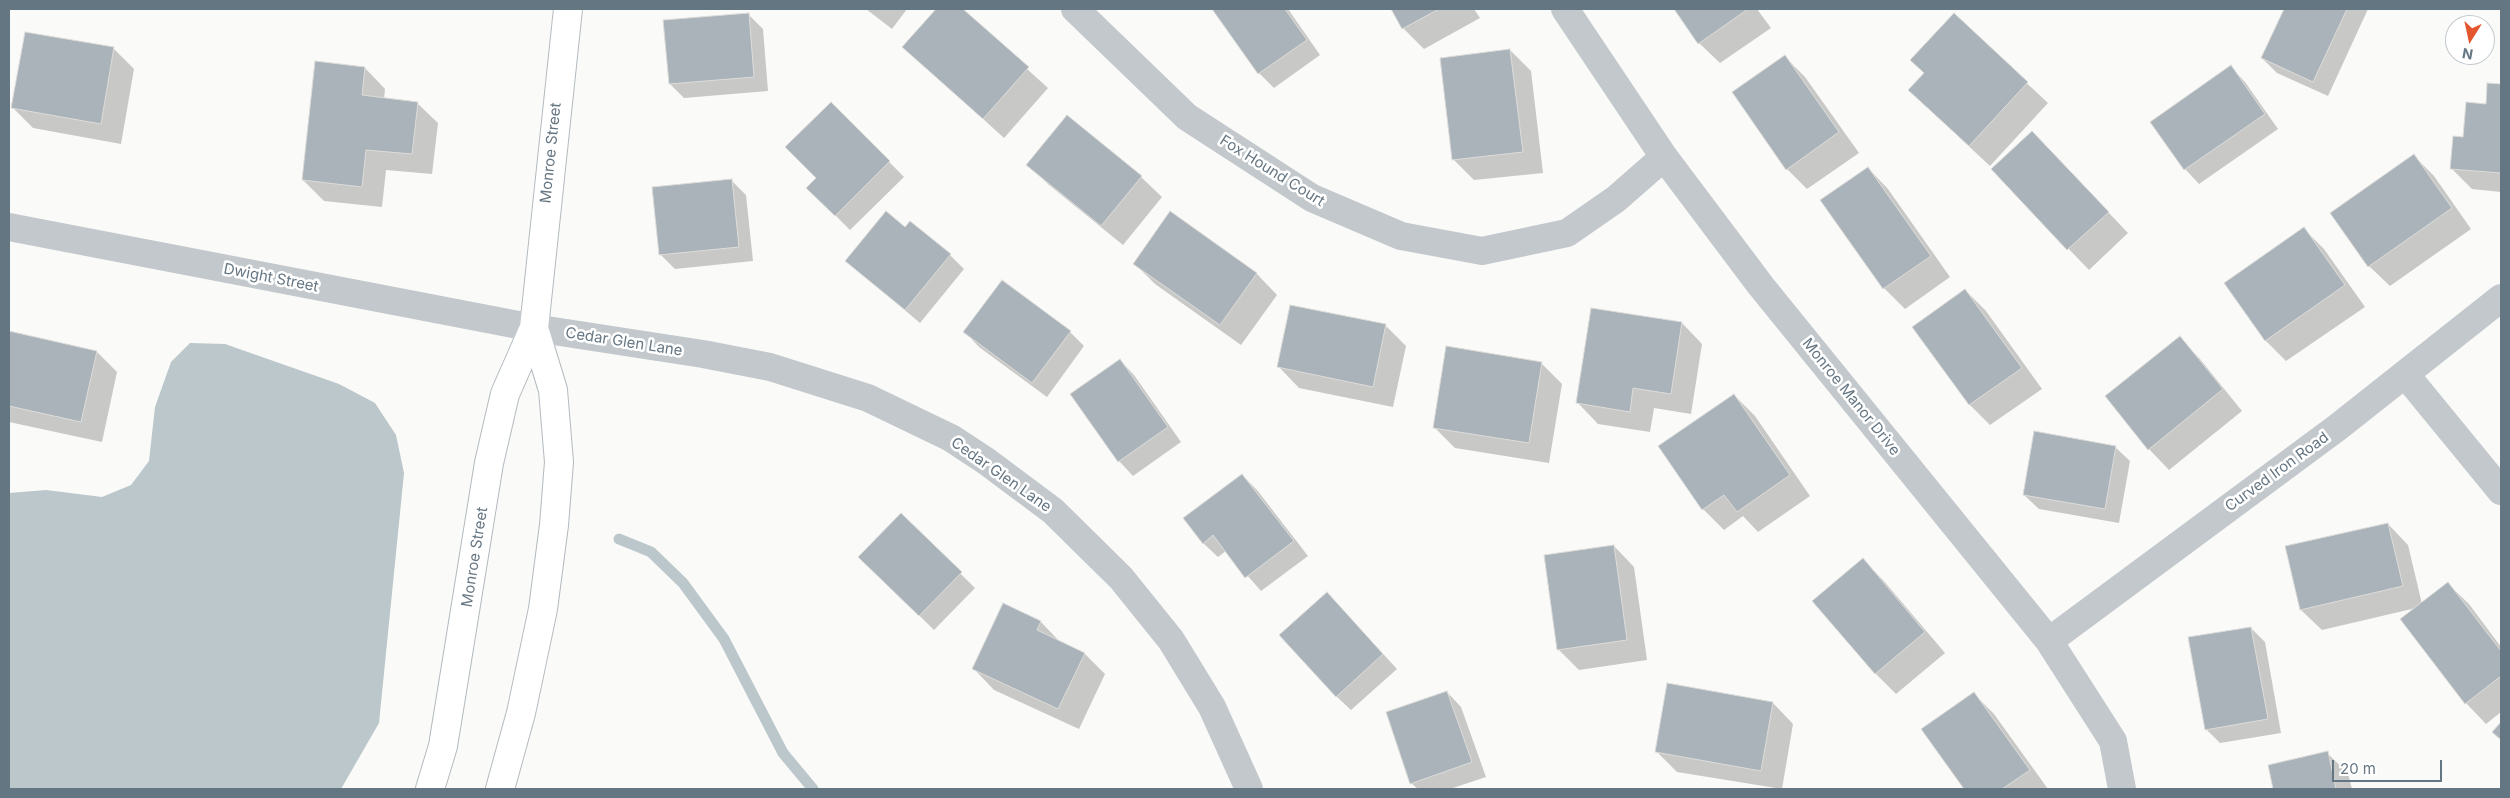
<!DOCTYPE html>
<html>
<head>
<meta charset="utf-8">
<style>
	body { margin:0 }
	#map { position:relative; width:2510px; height:798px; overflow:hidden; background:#fafaf8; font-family:Inter,sans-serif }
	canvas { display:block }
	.frame { position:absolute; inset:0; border:10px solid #657683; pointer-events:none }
	.north { position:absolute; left:2445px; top:15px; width:50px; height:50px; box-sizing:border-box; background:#fff; border:1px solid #c1c8cd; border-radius:50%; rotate:190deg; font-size:14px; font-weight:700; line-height:20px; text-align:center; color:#657683 }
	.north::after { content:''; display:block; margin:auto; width:18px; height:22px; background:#e4572e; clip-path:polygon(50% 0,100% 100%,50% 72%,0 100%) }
	.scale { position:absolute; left:2332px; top:760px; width:110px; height:22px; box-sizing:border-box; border:2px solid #657683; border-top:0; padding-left:6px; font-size:15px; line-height:18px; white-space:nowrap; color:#657683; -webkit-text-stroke:4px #fff; paint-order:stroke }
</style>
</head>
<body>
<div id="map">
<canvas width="2510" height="798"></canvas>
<div class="frame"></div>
<div class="north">N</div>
<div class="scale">20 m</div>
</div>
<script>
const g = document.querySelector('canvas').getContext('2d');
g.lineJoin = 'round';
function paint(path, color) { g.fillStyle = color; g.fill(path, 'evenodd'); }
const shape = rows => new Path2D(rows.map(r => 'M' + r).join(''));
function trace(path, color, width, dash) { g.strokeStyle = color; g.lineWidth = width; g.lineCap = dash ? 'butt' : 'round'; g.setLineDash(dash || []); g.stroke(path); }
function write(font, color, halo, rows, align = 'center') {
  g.font = font + ' Inter,sans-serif'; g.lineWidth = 5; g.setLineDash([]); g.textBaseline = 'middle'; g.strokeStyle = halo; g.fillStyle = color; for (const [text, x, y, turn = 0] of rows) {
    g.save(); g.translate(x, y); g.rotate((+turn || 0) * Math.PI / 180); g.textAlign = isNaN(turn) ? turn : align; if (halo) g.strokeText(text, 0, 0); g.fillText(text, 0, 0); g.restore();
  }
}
paint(shape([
	[190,343,225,344,339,384,375,403,396,435,404,473,379,723,341,789,9,789,9,493,46,490,102,497,131,485,149,461,155,407,171,362]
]), '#bbc7cb');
paint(shape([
	[866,9,907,9,892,29],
	[938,9,961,9,1048,88,1004,138,904,47],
	[1214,9,1288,9,1320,55,1274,88,1259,73],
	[1392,9,1474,9,1480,18,1424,49,1403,28],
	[1675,9,1757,9,1771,28,1720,63,1699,43],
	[2285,9,2368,9,2328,96,2277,73,2262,58],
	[749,15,763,29,768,91,684,98,670,84],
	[1954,15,2048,103,1990,166,1930,110,1925,73],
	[113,48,134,69,121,144,33,128,13,108],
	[1510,50,1531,71,1543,173,1474,180,1454,160],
	[1785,57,1805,77,1859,153,1807,189,1787,169],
	[2231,67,2245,82,2278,129,2199,184,2185,169],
	[365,68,385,89,384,99,417,103,438,123,432,174,386,170,382,207,324,201,303,180],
	[2488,84,2501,85,2501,192,2472,189,2452,169,2464,138,2487,105],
	[831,103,904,177,850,230,808,188,818,178],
	[1067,117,1141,177,1162,197,1123,245,1049,185,1028,165],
	[2052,153,2128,233,2089,270,1992,169],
	[2414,156,2434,176,2471,229,2390,286,2369,266],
	[1868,168,1888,189,1950,277,1905,309,1884,288,1822,200],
	[732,181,746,195,753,261,675,269,660,254],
	[1171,213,1257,274,1277,295,1241,345,1155,284,1134,263],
	[2304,229,2324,249,2365,307,2286,361,2266,341,2226,284],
	[950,255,964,269,920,323,847,261],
	[1965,290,1986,311,2042,389,1990,425,1970,405,1914,327],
	[1682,323,1702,344,1691,414,1654,408,1650,432,1598,424,1578,403],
	[1385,325,1406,346,1393,407,1299,388,1279,367],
	[9,332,97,352,117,372,102,442,9,422],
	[965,332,1070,332,1084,346,1047,397,979,347],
	[2180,338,2200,359,2242,411,2169,470,2149,449],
	[1120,360,1134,375,1181,442,1133,476,1119,461],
	[1541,363,1562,384,1549,463,1455,448,1434,427],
	[1734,395,1755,416,1810,496,1758,532,1743,516,1724,530,1703,509],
	[2115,447,2130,461,2119,523,2039,509,2024,495],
	[1242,475,1257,490,1308,556,1261,591,1226,551,1218,557,1203,543],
	[901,515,975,588,934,630,860,557],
	[2388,524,2408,545,2422,604,2448,584,2469,604,2501,647,2501,712,2486,724,2466,703,2416,608,2322,630,2301,610],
	[1614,546,1634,567,1647,660,1579,670,1558,649],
	[1863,560,1883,580,1945,653,1896,694,1876,674,1814,601],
	[1004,605,1041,622,1061,643,1085,654,1105,674,1079,729,994,690,974,669],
	[1341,608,1397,669,1351,710,1336,696],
	[2251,628,2265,642,2281,733,2220,743,2206,729],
	[1668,684,1773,703,1793,724,1782,789,1677,772,1656,751],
	[1447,692,1461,707,1486,777,1450,789,1418,789,1411,783],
	[1974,694,1994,714,2048,789,1966,789,1923,729],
	[2327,753,2348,773,2352,789,2274,789,2269,766]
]), '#0003');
trace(shape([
	[619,539,651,552,683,583,724,639,783,753,813,789]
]), '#bbc7cb', 11);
const building = shape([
	[936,9,963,9,1029,67,983,119,902,47,936,9],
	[1212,9,1285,9,1307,40,1258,74,1212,9],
	[1391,9,1439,9,1402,29,1391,9],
	[1674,9,1748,9,1698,44,1674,9],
	[2284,9,2347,9,2313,82,2261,58,2284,9],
	[749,13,754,77,669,84,663,20,749,13],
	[1954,13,2028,82,1969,146,1908,90,1924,73,1910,60,1954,13],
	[25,32,114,47,101,124,11,108,25,32],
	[1510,49,1523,152,1452,160,1440,58,1510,49],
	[1785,55,1839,132,1786,170,1732,92,1785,55],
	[315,61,365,67,362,95,418,102,412,154,366,150,362,187,302,180,315,61],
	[2231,65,2265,114,2184,170,2150,122,2231,65],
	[2487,83,2501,84,2501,173,2450,169,2453,136,2463,137,2466,102,2486,104,2487,83],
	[831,102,890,161,835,216,806,188,816,178,785,147,831,102],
	[1067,115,1142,176,1101,226,1026,165,1067,115],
	[2032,131,2109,212,2067,250,1991,169,2032,131],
	[2414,154,2452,208,2368,267,2330,213,2414,154],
	[1868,167,1931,256,1883,289,1820,200,1868,167],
	[732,179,739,247,659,255,652,187,732,179],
	[886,211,905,227,910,221,951,254,905,310,845,261,886,211],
	[1170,211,1257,273,1220,325,1133,264,1170,211],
	[2304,227,2345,285,2265,341,2224,283,2304,227],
	[1002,280,1071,331,1032,383,963,332,1002,280],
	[1965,289,2022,368,1969,405,1912,327,1965,289],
	[1290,305,1386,324,1373,387,1277,367,1290,305],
	[1591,308,1682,322,1671,394,1633,388,1630,412,1576,403,1591,308],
	[9,331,97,351,81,422,9,406,9,331],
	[2180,336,2223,389,2148,450,2105,396,2180,336],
	[1446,346,1542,362,1529,443,1433,428,1446,346],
	[1120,359,1168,427,1118,462,1070,394,1120,359],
	[1734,394,1790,475,1737,512,1724,495,1702,510,1658,446,1734,394],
	[2034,431,2116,446,2105,509,2023,495,2034,431],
	[1242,474,1294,541,1245,578,1213,535,1203,544,1183,518,1242,474],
	[901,513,962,572,919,616,858,557,901,513],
	[2388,523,2403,586,2300,610,2285,546,2388,523],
	[1614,545,1627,640,1557,650,1544,555,1614,545],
	[1863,558,1925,632,1875,674,1812,601,1863,558],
	[2448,582,2501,651,2501,676,2465,704,2400,619,2448,582],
	[1327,592,1383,654,1336,697,1279,635,1327,592],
	[1003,603,1041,621,1037,630,1085,653,1058,709,972,669,1003,603],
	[2251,627,2268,719,2205,730,2188,637,2251,627],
	[1667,683,1773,702,1761,771,1655,752,1667,683],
	[1447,691,1472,762,1410,784,1386,712,1447,691],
	[1974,692,2030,770,2002,789,1964,789,1921,729,1974,692],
	[2501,722,2501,740,2492,732,2501,722],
	[2328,751,2336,789,2273,789,2268,765,2328,751]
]);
paint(building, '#aab3b9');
trace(building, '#dcdcda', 1);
const secondary = shape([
	[430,789,443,746,489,463,505,394,534,328,568,9],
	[500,789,521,713,543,609,554,525,559,462,553,390,534,328]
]);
trace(secondary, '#b3babf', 30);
trace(shape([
	[1075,9,1187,117,1312,198,1401,236,1482,251,1567,233,1616,199,1664,157],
	[1565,9,1664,157,1761,286,2049,641,2113,741,2122,789],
	[9,227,534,328,703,354,770,367,868,398,951,438,986,461,1053,511,1121,578,1171,640,1212,707,1249,789],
	[2405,374,2501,491],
	[2049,641,2338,427,2501,298]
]), '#c3c8cc', 28);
trace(secondary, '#fff', 28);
write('15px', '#657683', '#fff', [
	["Monroe Street",551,153,-84],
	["Fox Hound Court",1272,171,32],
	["Dwight Street",271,278,11],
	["Cedar Glen Lane",624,342,9],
	["Monroe Manor Drive",1851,397,51],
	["Curved Iron Road",2277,472,-36],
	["Cedar Glen Lane",1001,475,35],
	["Monroe Street",475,557,-81]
]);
</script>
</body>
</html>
